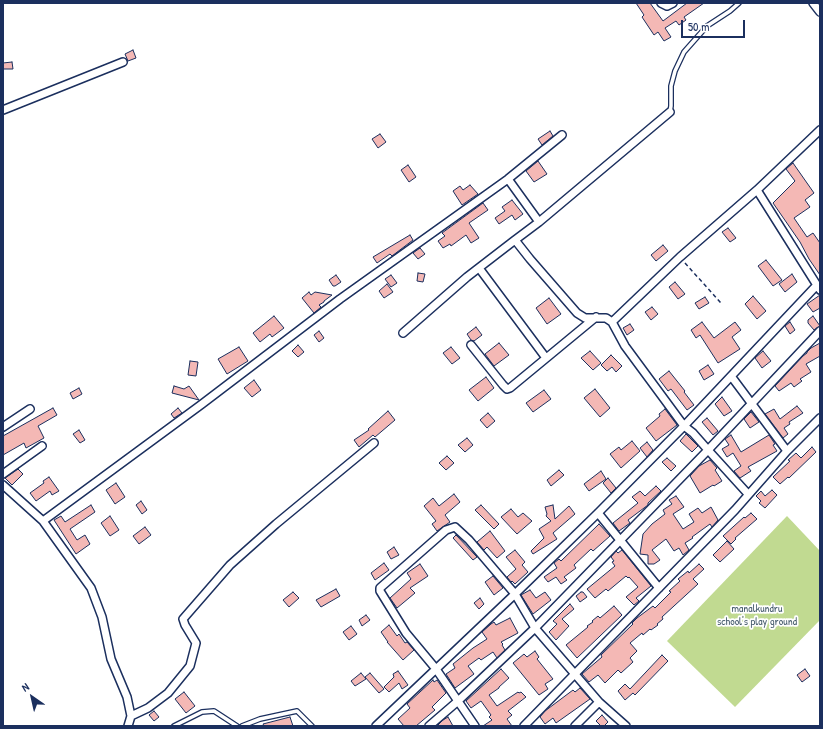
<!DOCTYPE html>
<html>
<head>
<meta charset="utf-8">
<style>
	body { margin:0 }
	#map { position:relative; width:823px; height:729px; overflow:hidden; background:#fff; font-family:"Patrick Hand",sans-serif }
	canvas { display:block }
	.frame { position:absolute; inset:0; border:4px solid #1b2f5e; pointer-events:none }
	.north { position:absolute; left:12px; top:677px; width:40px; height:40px; -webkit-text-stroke:3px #fff; paint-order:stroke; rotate:326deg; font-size:11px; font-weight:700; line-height:16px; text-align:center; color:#1b2f5e }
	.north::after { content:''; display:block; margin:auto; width:14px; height:18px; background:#1b2f5e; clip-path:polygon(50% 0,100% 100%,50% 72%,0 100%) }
	.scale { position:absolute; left:681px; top:20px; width:64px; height:18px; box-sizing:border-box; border:2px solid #1b2f5e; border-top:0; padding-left:5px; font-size:12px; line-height:14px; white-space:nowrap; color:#1b2f5e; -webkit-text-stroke:3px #fff; paint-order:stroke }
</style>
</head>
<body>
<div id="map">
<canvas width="823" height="729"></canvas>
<div class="frame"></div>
<div class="north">N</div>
<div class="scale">50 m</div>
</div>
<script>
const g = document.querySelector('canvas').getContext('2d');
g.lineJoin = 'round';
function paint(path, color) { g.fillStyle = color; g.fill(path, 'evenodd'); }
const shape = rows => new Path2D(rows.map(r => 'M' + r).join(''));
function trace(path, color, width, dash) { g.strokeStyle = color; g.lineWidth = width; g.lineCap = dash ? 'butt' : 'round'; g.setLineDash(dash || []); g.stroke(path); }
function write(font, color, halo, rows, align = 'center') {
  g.font = font + ' "Patrick Hand",sans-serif'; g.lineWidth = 3.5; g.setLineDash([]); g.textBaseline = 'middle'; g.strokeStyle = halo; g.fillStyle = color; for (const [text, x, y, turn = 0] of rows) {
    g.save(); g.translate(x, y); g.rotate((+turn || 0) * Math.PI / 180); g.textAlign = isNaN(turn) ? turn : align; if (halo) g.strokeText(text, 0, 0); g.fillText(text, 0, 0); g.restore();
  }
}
paint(shape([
	[787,516,820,551,820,620,735,707,667,641]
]), '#c1da91');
const building = shape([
	[636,3,650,3,663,21,687,3,704,3,684,17,686,20,679,25,676,21,665,28,671,37,664,41,658,32,654,35,642,17,644,15,636,3],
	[133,50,136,58,128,61,125,54,133,50],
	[12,62,13,69,3,69,3,63,12,62],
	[550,131,553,136,542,145,538,139,550,131],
	[380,134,386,142,378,148,372,139,380,134],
	[538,161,547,174,534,182,526,171,538,161],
	[793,163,814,193,805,200,810,207,794,218,807,237,813,233,820,243,820,275,809,259,800,242,773,203,795,181,786,169,793,163],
	[408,165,416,177,409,182,401,170,408,165],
	[470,185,478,194,462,205,453,191,460,186,463,190,470,185],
	[512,200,523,214,515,220,512,215,499,224,495,218,505,211,502,207,512,200],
	[483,203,488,210,469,223,479,238,471,243,466,235,451,246,450,244,443,248,438,241,445,236,442,233,483,203],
	[728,228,736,238,730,242,722,232,728,228],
	[410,235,413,240,392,256,390,254,377,263,373,257,410,235],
	[663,245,668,251,656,261,651,255,663,245],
	[420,248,425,254,418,259,413,253,420,248],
	[766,260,782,280,773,286,758,266,766,260],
	[418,273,425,274,423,282,417,281,418,273],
	[792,274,797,282,785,292,779,284,792,274],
	[336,275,341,282,335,286,333,286,329,280,336,275],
	[391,275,397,283,391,287,385,279,391,275],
	[675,282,685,294,678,299,669,287,675,282],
	[387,284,393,292,384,298,379,291,387,284],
	[309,292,311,295,315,292,332,295,324,301,324,302,319,305,321,307,314,313,302,298,309,292],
	[820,295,820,308,813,312,807,304,820,295],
	[753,296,766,311,757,319,745,304,753,296],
	[705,297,709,303,699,309,695,303,705,297],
	[549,298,561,314,547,324,536,308,549,298],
	[652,307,658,314,651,320,645,312,652,307],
	[274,316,284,328,272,337,270,334,260,342,253,333,274,316],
	[813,316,820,326,814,330,808,323,808,320,813,316],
	[702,322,714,338,735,322,741,330,732,337,740,349,718,363,700,335,696,338,691,330,702,322],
	[790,322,795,330,790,334,785,326,790,322],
	[630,324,634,330,627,335,623,328,630,324],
	[476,327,482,335,474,341,471,340,467,334,476,327],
	[319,331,324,338,319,342,314,335,319,331],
	[499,343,509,355,494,366,485,354,499,343],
	[820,343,820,356,806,364,811,372,800,379,802,381,794,387,791,383,779,391,775,386,803,356,807,353,807,352,811,348,820,343],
	[298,345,304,352,298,357,292,351,298,345],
	[239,347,248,361,227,374,218,359,239,347],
	[451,347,460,358,452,364,443,353,451,347],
	[590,351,601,363,593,370,581,358,590,351],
	[763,351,771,361,762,368,755,358,763,351],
	[611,355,622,366,616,372,612,367,607,371,601,365,611,355],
	[190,361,198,362,196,376,188,375,190,361],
	[708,365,714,374,704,380,699,371,708,365],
	[669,371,685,391,684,392,694,405,687,410,671,389,668,391,659,379,669,371],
	[486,377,494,388,478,401,469,390,486,377],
	[254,380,261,390,252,397,244,388,254,380],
	[174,386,184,389,189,386,199,400,172,393,174,386],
	[79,388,82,394,73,399,70,393,79,388],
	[595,389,610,408,600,417,584,398,595,389],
	[544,390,551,399,533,412,526,403,544,390],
	[722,397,732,411,724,416,715,404,722,397],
	[797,406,803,413,789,422,790,424,784,428,788,434,783,438,765,414,774,409,780,419,797,406],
	[53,408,57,415,38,426,44,438,26,448,24,443,3,455,3,436,53,408],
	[178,408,182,413,174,418,171,414,178,408],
	[665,409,677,425,656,441,646,428,660,416,659,414,665,409],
	[388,411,395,420,375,437,373,435,359,447,354,440,369,430,368,429,388,411],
	[751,412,759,422,750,428,744,419,751,412],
	[488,413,495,421,487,428,480,420,488,413],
	[707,418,718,431,713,435,702,422,707,418],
	[79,430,85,440,80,443,73,434,79,430],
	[686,434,698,446,692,452,680,441,686,434],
	[731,435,741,452,769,435,775,444,773,445,777,451,748,467,751,471,740,478,734,471,741,466,733,453,727,457,722,449,729,445,725,439,731,435],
	[467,438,473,445,465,452,458,445,467,438],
	[632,441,640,451,621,468,610,454,619,447,621,450,632,441],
	[647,442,653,450,647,457,640,448,647,442],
	[812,447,816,452,789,478,788,477,780,484,773,477,790,461,788,460,796,453,801,458,812,447],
	[447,456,454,463,446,470,439,463,447,456],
	[667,458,676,466,671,471,662,462,667,458],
	[710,460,717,468,715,470,722,481,714,486,713,485,700,493,690,476,699,466,710,460],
	[18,469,23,474,12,485,5,478,18,469],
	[559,470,564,475,551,486,547,480,559,470],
	[601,471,606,479,589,491,584,484,601,471],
	[49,477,59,491,52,495,50,491,36,501,30,493,44,483,43,481,49,477],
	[608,478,616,488,611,493,603,483,608,478],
	[116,483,125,497,115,504,106,490,116,483],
	[656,486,661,491,648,503,648,505,628,520,630,523,619,531,613,523,638,503,632,497,640,491,645,496,656,486],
	[772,490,777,495,765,508,759,503,761,501,756,496,761,491,765,496,772,490],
	[454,494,460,502,445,515,450,522,437,531,432,524,436,521,424,506,433,498,439,506,454,494],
	[676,496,684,507,673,514,683,529,694,522,689,514,698,508,702,513,711,507,718,520,712,527,710,524,692,537,693,538,685,543,689,550,683,555,679,548,674,551,666,539,652,550,660,560,654,564,648,564,648,555,640,554,643,534,652,524,665,514,663,510,672,504,669,500,676,496],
	[141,501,147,510,142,514,136,505,141,501],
	[91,505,95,512,70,529,77,540,85,535,90,544,76,554,54,520,61,516,65,522,91,505],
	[481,505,499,524,494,529,475,510,481,505],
	[553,505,555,519,569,506,575,514,553,533,557,539,533,554,531,551,544,538,539,529,551,521,546,516,547,514,545,507,553,505],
	[511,509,518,517,523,513,532,521,517,534,501,517,511,509],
	[751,513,757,519,735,538,736,539,731,544,723,536,744,517,745,518,751,513],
	[110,516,119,530,110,536,101,523,110,516],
	[599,524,610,536,593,551,591,549,574,565,576,568,564,577,567,580,561,584,556,577,548,582,544,577,557,568,554,563,559,559,561,561,599,524],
	[145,527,151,535,139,544,133,536,145,527],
	[490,531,505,551,497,558,487,547,484,550,477,542,490,531],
	[456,535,477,557,473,560,453,538,456,535],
	[727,541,734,549,720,562,713,555,727,541],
	[394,547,399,555,391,559,387,552,394,547],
	[515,550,525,562,522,565,528,572,515,584,512,581,511,582,507,577,516,569,506,557,515,550],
	[622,550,651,586,636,598,639,601,634,605,626,597,638,587,629,577,628,578,626,576,608,591,606,589,595,598,587,589,615,566,612,562,614,561,611,557,616,551,618,553,622,550],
	[384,563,389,570,375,580,371,573,384,563],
	[420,564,428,576,410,588,415,593,397,608,390,598,411,579,407,573,420,564],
	[699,564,704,569,693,579,698,584,662,617,663,619,657,624,658,625,651,630,650,629,643,635,642,633,630,643,637,651,630,658,633,662,621,673,618,670,605,683,598,675,589,682,582,674,602,657,601,655,633,624,632,623,637,618,653,606,655,608,671,592,669,591,680,581,678,579,688,571,689,573,699,564],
	[493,576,503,588,494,595,485,582,493,576],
	[336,589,340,596,321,607,316,600,336,589],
	[530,590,536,598,545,592,551,600,533,614,521,595,530,590],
	[293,592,299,598,289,607,283,600,293,592],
	[581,592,583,592,587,597,580,602,576,596,581,592],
	[480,598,484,604,479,609,474,603,480,598],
	[570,604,574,609,562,619,569,626,556,640,549,632,557,624,553,621,570,604],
	[614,606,622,615,577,658,566,645,588,627,587,626,593,622,592,621,598,616,600,618,614,606],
	[366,615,370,620,362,626,359,620,366,615],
	[510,618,518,633,501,642,503,644,502,645,505,650,497,658,493,652,481,660,479,658,468,666,474,674,455,688,446,674,455,668,453,664,473,648,487,639,482,632,491,624,494,622,496,625,510,618],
	[389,625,397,636,399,634,405,643,407,642,414,650,403,660,387,642,388,642,381,632,389,625],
	[351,626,357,634,349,640,343,632,351,626],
	[535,651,539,657,537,659,553,679,545,684,548,689,539,695,513,663,524,654,527,657,535,651],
	[662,655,668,661,635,695,633,693,625,700,618,691,625,684,630,689,662,655],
	[501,669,509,678,499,687,499,688,489,695,497,706,518,692,519,693,521,692,526,697,508,711,512,715,507,719,512,726,483,726,492,720,489,717,491,715,481,701,471,708,466,701,501,669],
	[805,669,810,676,802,682,797,675,805,669],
	[398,671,408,685,402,689,399,683,389,692,384,687,394,677,393,674,398,671],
	[361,673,366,679,355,686,351,681,361,673],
	[370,673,384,689,379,693,365,677,370,673],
	[433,680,434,682,437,680,446,693,432,707,435,710,416,726,404,726,398,719,410,708,407,704,433,680],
	[580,688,590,699,556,723,553,718,545,724,540,717,545,711,573,690,575,692,580,688],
	[184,692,195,706,186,713,175,699,184,692],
	[154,711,159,717,154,721,149,715,154,711],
	[602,715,608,722,604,726,601,726,596,721,602,715],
	[290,717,293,726,264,726,263,724,290,717],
	[448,717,453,726,437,726,443,720,448,717]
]);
paint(building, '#f4b8b5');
trace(building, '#1b2f5e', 1);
const service = shape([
	[670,112,671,106,671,86,675,71,684,52,707,26,730,11,739,3],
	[174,726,202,712,214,711,237,726],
	[242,726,260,719,297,711,312,726]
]);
const minor = shape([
	[661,3,667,6,673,3],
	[813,3,820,12],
	[3,110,123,62],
	[820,130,757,190,820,290],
	[508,179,539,222],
	[479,268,546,358],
	[612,322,680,257,757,190],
	[403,333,467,277,515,240],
	[471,345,503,385,507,389,510,388,596,317],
	[731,376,787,451],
	[3,427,30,409],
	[3,474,42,446],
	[3,485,43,521,91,588,102,617,111,659,127,697,131,716,128,726],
	[748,494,708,450,820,331],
	[598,513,659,588],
	[43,521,202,404,340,299,508,179,562,135],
	[599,702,626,726],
	[131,716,148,708,168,693,190,666,196,643,185,625,183,619,230,565,276,524,374,443],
	[376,726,515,594,598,513,684,426,817,285],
	[429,726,458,701,535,628,708,450,693,433,684,426,625,346,612,322,606,318,585,318,577,313,530,259,515,240,539,222,670,112],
	[475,726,436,669,406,633,380,591,380,588,446,530,455,527,469,540,515,594,535,628,599,702,575,726],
	[524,726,735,510,787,451,820,418]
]);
trace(service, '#1b2f5e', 6);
trace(minor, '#1b2f5e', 10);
trace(shape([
	[685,263,721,303]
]), '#1b2f5e', 1.5, [4, 3]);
trace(service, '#fff', 3.5);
trace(minor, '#fff', 7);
write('11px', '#445a6b', '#fff', [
	["manalkundru",757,609],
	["school's play ground",757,622]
]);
</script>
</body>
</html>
